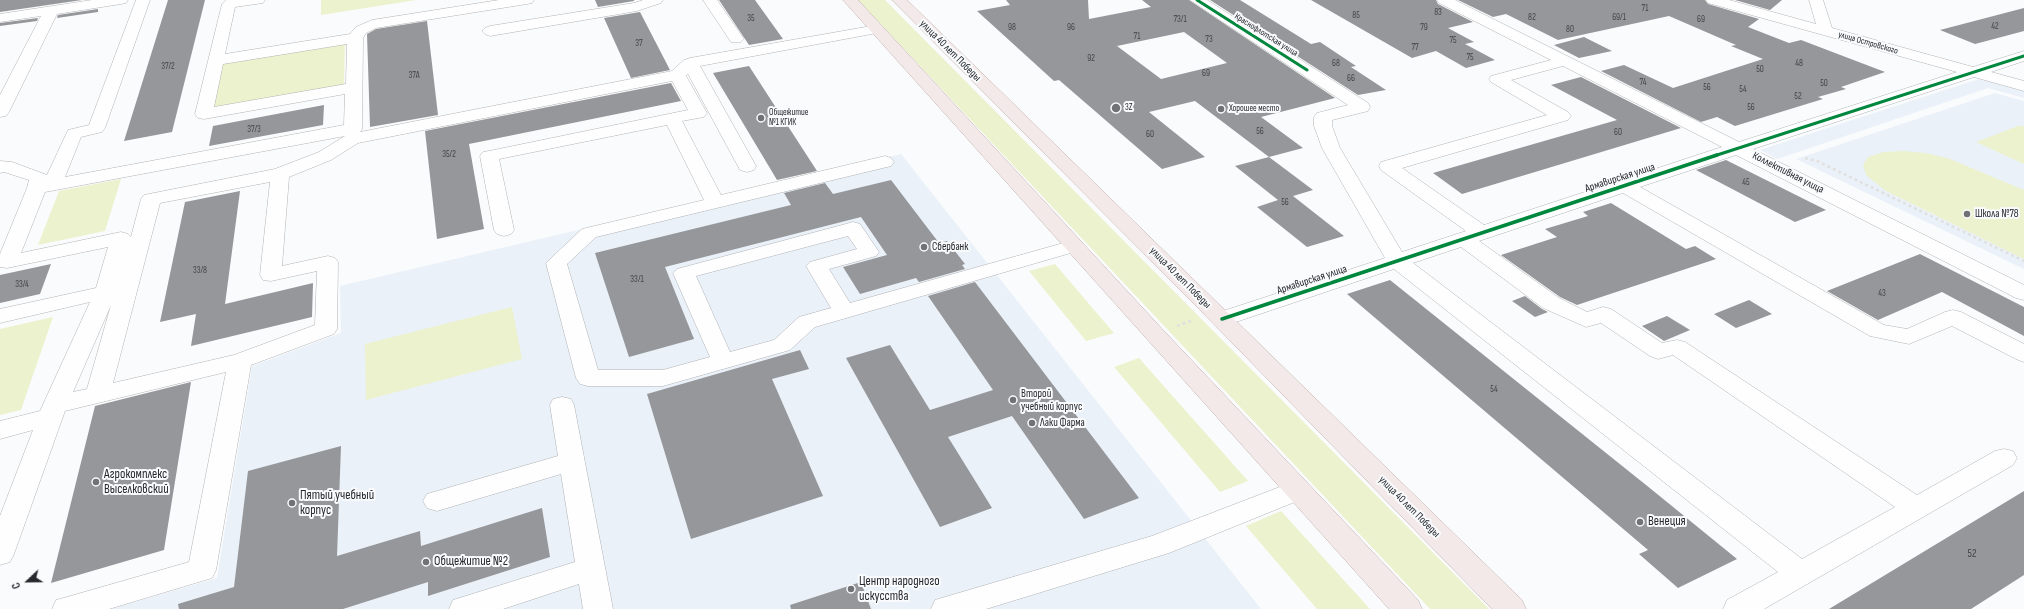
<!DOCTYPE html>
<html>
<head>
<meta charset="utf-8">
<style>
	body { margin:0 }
	#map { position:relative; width:2024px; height:609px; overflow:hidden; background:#fafbfc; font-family:"Sofia Sans Condensed",sans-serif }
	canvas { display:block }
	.north { position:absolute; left:8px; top:561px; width:40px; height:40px; -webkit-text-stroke:3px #f9fbfd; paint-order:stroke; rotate:248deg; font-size:11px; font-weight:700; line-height:16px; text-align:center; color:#25282c }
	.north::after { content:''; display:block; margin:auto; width:14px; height:18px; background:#25282c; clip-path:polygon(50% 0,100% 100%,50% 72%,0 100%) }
</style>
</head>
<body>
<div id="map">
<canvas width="2024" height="609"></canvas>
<div class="north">С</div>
</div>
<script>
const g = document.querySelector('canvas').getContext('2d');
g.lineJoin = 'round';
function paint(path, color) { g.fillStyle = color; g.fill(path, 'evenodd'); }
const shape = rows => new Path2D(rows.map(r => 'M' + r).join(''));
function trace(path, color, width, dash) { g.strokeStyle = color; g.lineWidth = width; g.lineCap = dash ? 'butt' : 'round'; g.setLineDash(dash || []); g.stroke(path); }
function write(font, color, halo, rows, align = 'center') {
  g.font = font + ' "Sofia Sans Condensed",sans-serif'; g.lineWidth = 4; g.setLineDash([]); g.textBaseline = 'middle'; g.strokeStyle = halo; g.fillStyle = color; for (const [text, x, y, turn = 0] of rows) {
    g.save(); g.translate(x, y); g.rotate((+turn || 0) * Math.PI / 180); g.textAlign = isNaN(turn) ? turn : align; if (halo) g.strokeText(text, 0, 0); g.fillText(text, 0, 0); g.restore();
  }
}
paint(shape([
	[1979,79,2024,91,2024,98,1988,88,1777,159,1760,150],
	[1995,93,2024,101,2024,269,1796,159],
	[901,154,1261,609,111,609,217,578,252,366,341,333,340,286]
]), '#eaf1f9');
paint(shape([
	[321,0,416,0,321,15],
	[858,0,885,0,1489,609,1430,609],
	[345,42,344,86,210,109,221,62],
	[2018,126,2024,126,2024,164,1976,142],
	[1903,151,1926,153,1950,159,2024,190,2024,259,1886,191,1866,175,1863,165,1868,157,1884,152],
	[121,179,105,231,38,245,59,191],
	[1055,264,1101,318,1114,333,1086,341,1029,271],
	[512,307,522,359,366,400,365,344],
	[53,317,21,410,0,415,0,329],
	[1139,358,1146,366,1248,481,1220,492,1114,367],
	[1281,511,1370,609,1317,609,1246,526]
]), '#ecf2cd');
paint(shape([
	[0,0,82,0,0,12],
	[168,0,205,0,172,132,124,141],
	[595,0,634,0,634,1,598,7],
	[719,0,755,0,783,39,749,45],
	[1006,0,1088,0,1089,19,1151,7,1142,0,1189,0,1335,98,1261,117,1303,148,1269,157,1195,101,1149,112,1205,157,1162,169,1059,80,1054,81,977,11,1010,5],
	[1184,32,1227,63,1161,79,1117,46],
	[1210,0,1240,0,1311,44,1320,42,1356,66,1351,67,1386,90,1358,95],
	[1311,0,1436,0,1438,4,1473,22,1448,28,1474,42,1465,44,1495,60,1466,68,1436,51,1412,58],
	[1458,0,1705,0,1708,4,1759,19,1748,27,1789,43,1801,40,1885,72,1841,87,1846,89,1818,97,1823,99,1735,126,1717,117,1701,122,1601,71,1624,65,1673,88,1763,59,1731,46,1736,45,1669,16,1558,40,1506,14,1493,17],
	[1735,0,1782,0,1770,10],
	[2024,8,2024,31,1975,44,1940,30],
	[98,9,98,12,57,18,58,15],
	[640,12,670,70,631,78,604,18],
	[38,18,37,21,0,26,0,23],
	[427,21,438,115,370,127,367,34,376,29],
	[1584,37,1612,51,1579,58,1554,45],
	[749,66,817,171,777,180,713,73],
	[1581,77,1681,128,1462,194,1433,173,1617,120,1551,85],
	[671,83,681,101,469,144,484,229,437,239,425,131],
	[324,105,323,125,209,146,213,126],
	[1269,157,1313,190,1293,196,1344,236,1307,247,1257,207,1278,200,1235,166],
	[1726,160,1826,210,1795,222,1696,170],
	[891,180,939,243,947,241,965,264,962,265,965,269,919,282,916,278,860,294,843,267,887,255,861,217,665,267,694,339,629,357,595,253,791,205,784,193,825,183,833,194],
	[240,191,225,304,313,283,312,317,191,346,196,314,160,322,185,202],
	[1611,203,1686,249,1695,246,1716,259,1577,305,1560,297,1501,255,1557,237,1545,229,1588,216,1583,212],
	[1920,254,2024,307,2024,336,1942,292,1878,320,1827,291],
	[51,264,40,294,0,303,0,275],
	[1390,280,1651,489,1737,559,1678,588,1639,554,1648,550,1347,294],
	[975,282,1139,498,1084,519,1012,416,948,437,992,508,940,527,846,358,890,345,930,410,993,390,928,296],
	[1525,296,1542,309,1548,312,1535,317,1512,301],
	[1749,300,1772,314,1736,328,1714,314],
	[1667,316,1690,330,1664,341,1642,326],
	[800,350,809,369,772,379,823,496,691,539,647,394],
	[191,382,164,550,51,583,95,406],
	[341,446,337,556,420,531,421,546,542,508,550,557,428,596,428,582,343,609,179,609,178,604,234,587,248,471],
	[2024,491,2024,575,1971,609,1829,609],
	[861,582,871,609,791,609,790,605]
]), '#96979a');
const minor = shape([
	[92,0,128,0,126,3,121,4,57,14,9,112,6,116,0,117,0,95,41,16,0,22,0,14,92,0],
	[136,0,150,0,105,128,102,132,81,137,65,177,344,125,345,94,204,119,198,118,195,114,222,4,226,0,265,0,263,3,235,7,225,54,350,34,356,27,372,20,499,0,534,0,532,3,527,4,376,28,366,33,363,38,362,129,360,132,672,71,684,60,690,58,877,25,882,26,884,29,882,32,877,33,700,66,756,166,754,170,747,172,740,170,688,74,686,76,707,113,704,117,682,121,721,195,885,156,891,158,894,162,891,166,596,237,567,264,598,370,663,370,710,357,673,273,677,269,846,224,853,222,860,224,879,252,876,256,829,269,850,303,1074,240,1081,242,1084,246,1081,250,815,327,790,350,663,386,588,386,580,384,576,378,546,263,582,229,704,200,667,125,499,159,514,230,511,234,504,236,497,234,494,230,480,156,483,152,489,151,688,110,672,81,358,143,331,160,289,177,282,266,328,256,335,258,338,262,337,329,334,334,251,365,216,570,212,578,109,609,52,609,56,600,67,597,189,562,226,372,65,411,14,554,10,562,0,565,0,516,33,430,0,439,0,421,40,411,90,302,0,323,0,309,96,288,108,247,7,268,0,267,0,254,27,188,29,180,4,172,0,173,0,161,12,162,47,175,68,130,89,125,136,0],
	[347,44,346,84,214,107,223,64,347,44],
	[345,136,319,152,275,169,144,195,141,199,131,237,128,234,121,232,21,253,45,192,345,136],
	[270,182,260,275,263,280,271,281,317,271,315,325,234,355,113,383,160,203,270,182],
	[848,236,857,249,810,262,806,266,831,308,799,317,774,340,730,352,696,276,848,236],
	[111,305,87,389,73,392,111,305],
	[643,0,663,0,661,3,637,11,490,36,485,34,482,31,485,28,490,26,634,3,643,0],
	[703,0,717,0,744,39,741,42,731,42,703,0],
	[1190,0,1207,0,1368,103,1370,107,1368,111,1332,120,1332,126,1340,148,1402,252,1466,231,1381,170,1379,166,1381,162,1547,115,1491,82,1489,79,1491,76,1551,60,1439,3,1437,0,1455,0,1739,142,1957,72,1708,3,1706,0,1729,0,1816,24,1809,0,1823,0,1832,28,1973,67,2024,51,2024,61,1991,72,2024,81,2024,91,1974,77,1753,149,2024,285,2024,300,2016,298,1736,155,1640,187,1884,325,1907,329,1945,312,1953,310,1961,312,2024,344,2024,362,2016,359,1952,326,1909,344,1870,336,1623,193,1479,241,1559,298,1587,312,1603,307,1611,309,1662,343,1677,340,1685,342,1917,495,1995,451,2004,449,2013,451,2017,458,2013,465,1764,609,1723,609,1727,600,1778,572,1394,269,1230,324,1222,326,1214,324,1211,319,1214,314,1385,258,1322,148,1314,126,1314,117,1317,113,1348,105,1190,0],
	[1563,66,1722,147,1484,225,1402,168,1568,120,1571,116,1568,112,1511,80,1563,66],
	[1461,247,1543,308,1586,327,1601,323,1650,356,1658,359,1673,355,1895,507,1802,559,1413,263,1461,247],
	[562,397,571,399,574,405,613,609,583,609,579,584,503,609,449,609,453,600,575,562,561,474,437,511,427,508,423,501,427,494,558,456,550,405,553,399,562,397],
	[1298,480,1307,483,1311,490,1307,497,1169,553,986,609,931,609,935,600,1152,536,1298,480]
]);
const major = shape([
	[843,0,858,0,1164,331,1418,600,1422,609,1389,609,843,0],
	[892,0,907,0,1522,600,1526,609,1492,609,1204,314,892,0]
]);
trace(minor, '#b1b3b5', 1);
trace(major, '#c0afae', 1);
trace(shape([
	[1805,158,1817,161,2024,261],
	[1177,326,1193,320]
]), '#e0e0e0', 2.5, [3, 3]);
paint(minor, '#fefeff');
paint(major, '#f3e9e9');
trace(shape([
	[1197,0,1307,70],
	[1714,156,2024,56]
]), '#00873e', 3);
trace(shape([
	[1222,319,1717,155]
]), '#00873e', 3.5);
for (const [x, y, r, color] of [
	[1116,108,5,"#707275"],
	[1221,109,4,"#707275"],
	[761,118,4,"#707275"],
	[1967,214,4,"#707275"],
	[924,247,4,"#707275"],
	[1013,400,4,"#707275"],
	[1032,423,4,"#707275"],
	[96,482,4,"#707275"],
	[292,503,4,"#707275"],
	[1640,522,4,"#707275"],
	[426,562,4,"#707275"],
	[851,589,4,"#707275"]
]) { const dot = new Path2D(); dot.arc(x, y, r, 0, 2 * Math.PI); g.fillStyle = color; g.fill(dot); trace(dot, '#f9fbfd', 1.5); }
write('9px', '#414448', null, [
	["71",1645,9],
	["83",1438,13],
	["85",1356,16],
	["82",1532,18],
	["69/1",1619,18],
	["35",751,19],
	["73/1",1180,20],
	["69",1701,20],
	["42",1995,27],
	["98",1012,28],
	["96",1071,28],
	["79",1424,28],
	["80",1570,30],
	["71",1137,37],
	["73",1209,40],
	["75",1453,41],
	["37",639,44],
	["77",1415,48],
	["75",1470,58],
	["92",1091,59],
	["68",1336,64],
	["48",1799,64],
	["37/2",168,67],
	["50",1760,70],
	["69",1206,74],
	["37А",414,76],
	["66",1351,79],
	["74",1643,83],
	["50",1824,84],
	["56",1707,88],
	["54",1743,90],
	["52",1798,97],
	["56",1751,108],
	["37/3",254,130],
	["56",1260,132],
	["60",1618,133],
	["60",1150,135],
	["35/2",449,155],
	["45",1746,183],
	["56",1285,203],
	["33/8",200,271],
	["33/1",637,280],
	["33/4",22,285],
	["43",1882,294],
	["54",1494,390]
]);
write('9px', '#25282c', '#f9fbfd', [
	["Краснофлотская улица",1266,35,32],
	["улица Островского",1868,43,16]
]);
write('9px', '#25282c', '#f9fbfd', [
	["3Z",1125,108],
	["Хорошее место",1229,109],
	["Общежитие",769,113],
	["№1 КГИК",769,123]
], 'left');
write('11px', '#25282c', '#f9fbfd', [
	["улица 40 лет Победы",950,51,45],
	["Коллективная улица",1788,173,27],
	["Армавирская улица",1620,178,-18],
	["улица 40 лет Победы",1180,278,45],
	["Армавирская улица",1312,280,-18],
	["улица 40 лет Победы",1409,507,45]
]);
write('11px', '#25282c', '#f9fbfd', [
	["Школа №78",1975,214],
	["Сбербанк",932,247],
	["Второй",1021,394],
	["учебный корпус",1021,407],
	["Лаки Фарма",1040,423]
], 'left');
write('11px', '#414448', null, [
	["52",1972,554]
]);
write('13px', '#25282c', '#f9fbfd', [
	["Агрокомплекс",104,475],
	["Выселковский",104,490],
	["Пятый учебный",300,496],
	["корпус",300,511],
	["Венеция",1648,522],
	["Общежитие №2",434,562],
	["Центр народного",859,582],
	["искусства",859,597]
], 'left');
</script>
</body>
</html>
